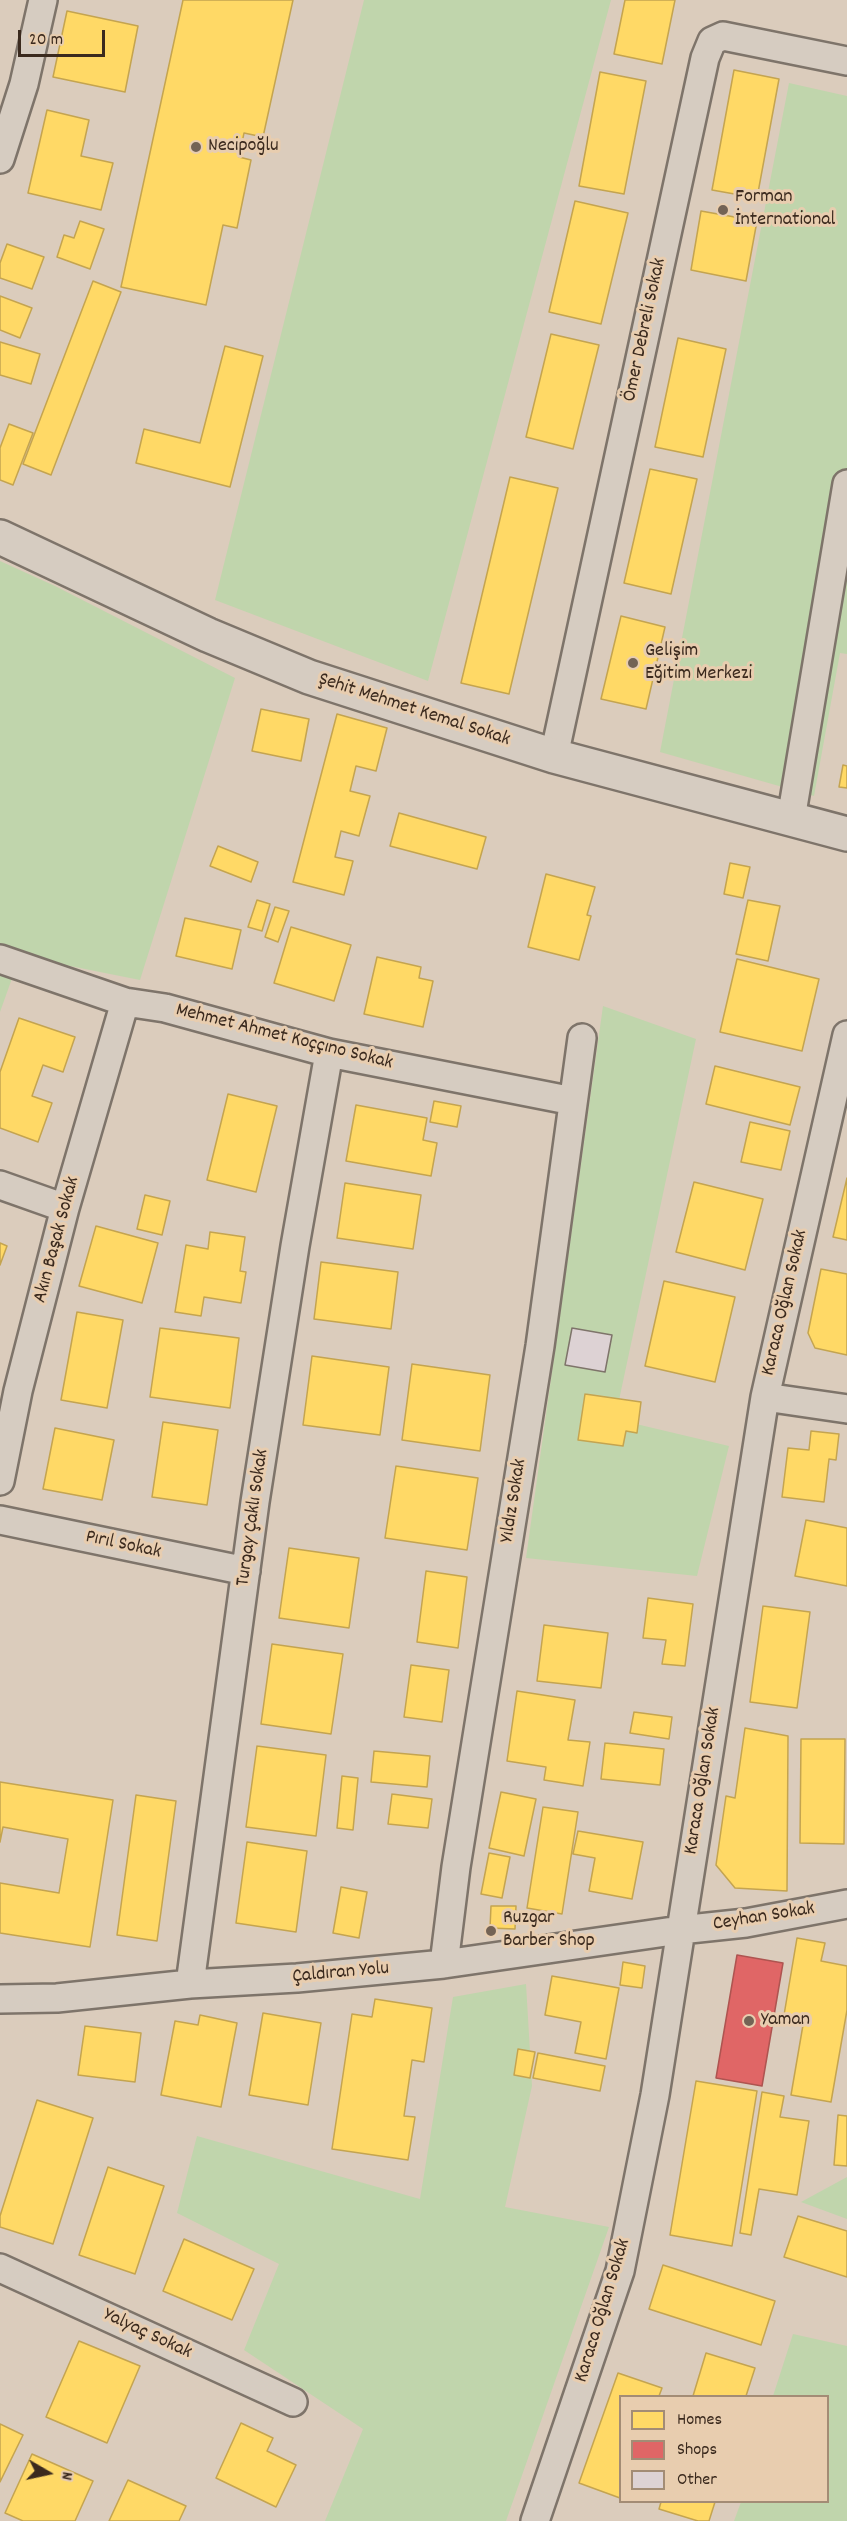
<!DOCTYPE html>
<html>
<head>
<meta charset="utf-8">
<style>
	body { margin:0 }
	#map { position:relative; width:847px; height:2521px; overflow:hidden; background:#dbccbc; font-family:Dekko,sans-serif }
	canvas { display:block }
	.legend { position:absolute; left:619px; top:2395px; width:210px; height:108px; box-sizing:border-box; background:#e8cdaf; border:2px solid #a38c75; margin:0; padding:8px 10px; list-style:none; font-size:18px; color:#3b2a1e }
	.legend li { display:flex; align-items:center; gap:12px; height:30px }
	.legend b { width:30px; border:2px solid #a38c75 }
	.north { position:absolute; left:18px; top:2443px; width:60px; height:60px; -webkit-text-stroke:4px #e8cdaf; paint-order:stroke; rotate:99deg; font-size:16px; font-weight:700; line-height:24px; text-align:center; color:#3b2a1e }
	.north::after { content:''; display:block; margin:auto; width:21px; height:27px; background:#3b2a1e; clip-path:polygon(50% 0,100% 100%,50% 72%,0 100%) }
	.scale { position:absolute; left:18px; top:30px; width:87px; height:27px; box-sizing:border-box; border:3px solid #3b2a1e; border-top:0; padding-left:8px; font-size:18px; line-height:21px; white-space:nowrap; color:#3b2a1e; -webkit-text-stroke:4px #e8cdaf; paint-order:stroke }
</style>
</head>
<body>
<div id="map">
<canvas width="847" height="2521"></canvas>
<ul class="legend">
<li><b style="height:16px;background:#ffd966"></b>Homes</li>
<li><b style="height:16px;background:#e06666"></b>Shops</li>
<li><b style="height:16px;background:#ddd2d4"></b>Other</li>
</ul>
<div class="north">N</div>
<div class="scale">20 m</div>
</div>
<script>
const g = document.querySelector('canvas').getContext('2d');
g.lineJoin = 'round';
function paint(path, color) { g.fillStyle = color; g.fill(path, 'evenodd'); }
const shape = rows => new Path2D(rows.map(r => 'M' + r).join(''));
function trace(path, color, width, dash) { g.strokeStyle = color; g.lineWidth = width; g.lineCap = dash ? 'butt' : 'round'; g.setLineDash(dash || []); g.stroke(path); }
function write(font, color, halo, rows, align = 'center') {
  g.font = font + ' Dekko,sans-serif'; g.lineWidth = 6; g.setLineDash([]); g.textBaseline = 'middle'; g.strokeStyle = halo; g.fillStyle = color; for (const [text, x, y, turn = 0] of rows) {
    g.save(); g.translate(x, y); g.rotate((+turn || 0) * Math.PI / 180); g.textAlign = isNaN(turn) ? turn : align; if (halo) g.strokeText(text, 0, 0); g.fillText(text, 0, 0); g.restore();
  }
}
paint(shape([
	[364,0,611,0,428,681,215,600],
	[789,83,847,96,847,654,840,653,814,796,660,752],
	[0,561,55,586,235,678,140,980,20,956,0,1012],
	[603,1006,696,1039,615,1419,729,1446,697,1576,526,1558],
	[526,1984,532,2086,505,2207,609,2227,506,2521,325,2521,363,2429,244,2350,279,2264,177,2213,197,2136,420,2199,453,1997],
	[847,2177,847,2219,801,2202],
	[793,2334,847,2346,847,2521,734,2521,741,2502,828,2502,828,2396,773,2396]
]), '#c0d5ac');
const homes = shape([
	[183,0,293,0,263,137,244,133,239,157,251,160,237,228,223,225,206,305,121,287,183,0],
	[625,0,675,0,662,64,614,54,625,0],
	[67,11,138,26,125,92,53,77,67,11],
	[734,70,779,79,757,198,712,190,734,70],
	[600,72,646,81,624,194,579,186,600,72],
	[47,110,89,120,81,156,113,163,101,210,28,193,47,110],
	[575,201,628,213,601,324,549,312,575,201],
	[701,211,757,221,746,281,691,270,701,211],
	[80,221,104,229,90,269,57,257,64,235,74,238,80,221],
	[7,244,44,257,32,289,0,278,0,263,7,244],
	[93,281,121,292,51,475,23,464,93,281],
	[0,296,32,308,20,338,0,330,0,296],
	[551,334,599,345,573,449,526,437,551,334],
	[678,338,726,349,703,457,655,447,678,338],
	[0,342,40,354,31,384,0,375,0,342],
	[225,346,263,356,230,487,136,463,144,429,200,443,225,346],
	[9,424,33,433,13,485,0,480,0,448,9,424],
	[650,469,697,479,671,594,624,583,650,469],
	[510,477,558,488,509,694,461,683,510,477],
	[621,616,665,627,646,709,601,699,621,616],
	[261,709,309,719,301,761,252,751,261,709],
	[337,714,387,728,376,771,356,766,350,791,370,796,359,836,341,831,335,857,353,861,344,895,293,882,337,714],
	[843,765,847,766,847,788,839,787,843,765],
	[399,813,486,837,477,869,390,846,399,813],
	[218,846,258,862,251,882,210,866,218,846],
	[730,863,750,867,743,898,724,894,730,863],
	[546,874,595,887,587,915,591,916,579,960,528,947,546,874],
	[257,900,270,904,262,931,248,927,257,900],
	[748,900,780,906,768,961,736,954,748,900],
	[275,907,289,911,278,942,265,937,275,907],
	[185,918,241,930,232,969,176,956,185,918],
	[291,927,351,945,334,1001,274,983,291,927],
	[377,957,421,967,419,978,433,981,423,1027,364,1014,377,957],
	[737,959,819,979,802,1051,720,1032,737,959],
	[19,1018,75,1037,63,1072,43,1065,32,1096,52,1103,38,1142,0,1128,0,1072,19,1018],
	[715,1066,800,1087,790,1125,706,1104,715,1066],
	[228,1094,277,1106,256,1192,207,1180,228,1094],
	[434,1101,461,1106,457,1127,430,1122,434,1101],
	[356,1105,427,1118,423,1140,437,1143,431,1176,346,1161,356,1105],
	[750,1122,790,1131,781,1170,741,1162,750,1122],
	[847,1178,847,1240,833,1237,847,1178],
	[694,1182,763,1199,745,1270,676,1252,694,1182],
	[345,1183,421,1195,413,1249,337,1238,345,1183],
	[145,1195,170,1201,162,1235,137,1229,145,1195],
	[96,1226,158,1243,142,1303,79,1286,96,1226],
	[210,1232,245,1237,240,1271,246,1272,241,1303,204,1297,201,1316,175,1312,186,1245,208,1249,210,1232],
	[0,1243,7,1246,0,1265,0,1243],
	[321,1262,398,1272,391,1329,314,1319,321,1262],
	[821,1269,847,1274,847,1355,815,1348,808,1333,821,1269],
	[664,1281,735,1297,715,1382,645,1366,664,1281],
	[77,1312,123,1320,107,1408,61,1400,77,1312],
	[160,1328,239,1338,230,1408,150,1397,160,1328],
	[312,1356,389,1367,380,1435,303,1425,312,1356],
	[412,1364,490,1375,480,1451,402,1440,412,1364],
	[585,1394,641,1402,637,1433,626,1431,623,1446,578,1440,585,1394],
	[163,1422,218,1430,207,1505,152,1497,163,1422],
	[55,1428,114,1440,102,1500,43,1489,55,1428],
	[811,1431,839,1434,836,1460,829,1459,824,1502,782,1497,788,1448,809,1450,811,1431],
	[396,1466,478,1478,467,1550,385,1538,396,1466],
	[806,1520,847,1528,847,1586,795,1576,806,1520],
	[289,1548,359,1558,349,1628,279,1618,289,1548],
	[426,1571,467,1577,458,1648,417,1642,426,1571],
	[648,1598,693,1604,685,1666,662,1664,666,1640,643,1638,648,1598],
	[763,1606,810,1612,797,1708,750,1702,763,1606],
	[544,1625,608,1633,601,1688,537,1681,544,1625],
	[272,1644,343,1654,331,1734,261,1724,272,1644],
	[411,1665,449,1670,442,1722,404,1717,411,1665],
	[517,1691,575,1700,568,1740,590,1742,583,1786,544,1780,546,1767,507,1761,517,1691],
	[634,1712,672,1717,669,1739,630,1733,634,1712],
	[745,1728,788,1736,787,1891,735,1888,716,1865,726,1796,735,1798,745,1728],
	[801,1739,845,1739,844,1844,800,1843,801,1739],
	[605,1743,664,1749,660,1785,601,1779,605,1743],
	[257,1746,326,1755,316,1836,246,1827,257,1746],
	[374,1751,430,1756,427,1787,371,1782,374,1751],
	[342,1776,358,1778,353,1830,337,1828,342,1776],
	[0,1782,113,1800,90,1947,0,1933,0,1883,59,1893,68,1839,3,1827,0,1842,0,1782],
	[501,1792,536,1799,524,1856,489,1848,501,1792],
	[392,1794,432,1799,428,1828,388,1824,392,1794],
	[136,1795,176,1801,157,1941,117,1935,136,1795],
	[543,1807,578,1812,562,1914,527,1908,543,1807],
	[578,1831,643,1842,632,1899,589,1891,595,1858,573,1854,578,1831],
	[247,1842,307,1851,296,1932,236,1923,247,1842],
	[489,1853,510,1857,502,1898,481,1894,489,1853],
	[341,1887,367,1892,359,1938,333,1933,341,1887],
	[491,1906,516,1906,515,1929,490,1928,491,1906],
	[797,1938,825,1943,821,1961,847,1966,847,2010,831,2102,791,2095,803,2025,783,2021,797,1938],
	[623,1962,645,1966,642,1988,620,1985,623,1962],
	[552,1976,619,1988,606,2059,575,2053,581,2022,545,2015,552,1976],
	[375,1999,432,2008,424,2062,412,2060,404,2116,415,2117,408,2160,332,2149,352,2014,372,2017,375,1999],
	[263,2013,321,2023,308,2105,249,2095,263,2013],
	[200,2015,237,2023,221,2107,161,2095,175,2021,198,2025,200,2015],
	[85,2026,141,2033,135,2082,78,2075,85,2026],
	[518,2049,535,2052,530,2078,514,2075,518,2049],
	[538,2053,605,2066,600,2091,533,2078,538,2053],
	[696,2081,757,2091,732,2246,670,2235,696,2081],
	[762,2092,784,2096,780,2117,809,2121,797,2195,759,2189,751,2235,740,2233,762,2092],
	[37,2100,93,2118,53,2244,0,2227,0,2216,37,2100],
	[838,2115,847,2116,847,2166,834,2165,838,2115],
	[108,2167,164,2186,135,2274,79,2255,108,2167],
	[798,2216,847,2231,847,2277,784,2257,798,2216],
	[184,2239,254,2269,232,2320,163,2291,184,2239],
	[663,2265,775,2301,761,2345,649,2309,663,2265],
	[79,2341,140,2366,107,2443,46,2417,79,2341],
	[706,2353,755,2368,746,2396,693,2396,706,2353],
	[618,2373,662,2388,659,2396,620,2396,620,2498,579,2483,618,2373],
	[241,2423,273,2438,267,2451,296,2465,276,2507,216,2478,241,2423],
	[0,2424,23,2435,0,2482,0,2424],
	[32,2454,93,2481,75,2521,23,2521,5,2513,32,2454],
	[128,2480,186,2506,179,2521,109,2521,128,2480],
	[661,2502,715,2502,709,2521,698,2521,659,2509,661,2502]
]);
paint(homes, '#ffd966');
trace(homes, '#c4a450', 1.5);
const shops = shape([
	[737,1955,783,1963,762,2086,716,2078,737,1955]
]);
paint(shops, '#e06666');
trace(shops, '#ae5450', 1.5);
const building = shape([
	[572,1328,612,1335,605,1372,565,1365,572,1328]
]);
paint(building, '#ddd2d4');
trace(building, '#7e746a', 1.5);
const street = shape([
	[0,159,24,84,43,0],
	[554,756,705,58,712,41,723,36,847,61],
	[791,819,847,484],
	[0,959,125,1002,165,1008,329,1053,573,1101],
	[0,1185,65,1208],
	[765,1397,847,1409],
	[0,1481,18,1391,65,1208,125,1002],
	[0,1520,246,1571],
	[444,1964,456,1867,540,1346,582,1038],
	[190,1984,255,1502,295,1246,329,1053],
	[0,1999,57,1998,190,1984,297,1978,444,1964,680,1930,746,1923,847,1904],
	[0,2268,293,2402],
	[535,2521,620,2271,655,2095,765,1397,847,1035]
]);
const secondary = shape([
	[0,537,208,635,309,677,554,756,847,834]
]);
trace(street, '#7e746a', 32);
trace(secondary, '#7e746a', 38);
trace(street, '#d6ccc1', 27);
trace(secondary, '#d6ccc1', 33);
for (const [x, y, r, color] of [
	[196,147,6,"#736355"],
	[723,210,6,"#736355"],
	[633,663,6,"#736355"],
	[491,1931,6,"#736355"],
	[749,2021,6,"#736355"]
]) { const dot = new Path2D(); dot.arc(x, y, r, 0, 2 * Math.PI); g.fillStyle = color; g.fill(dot); trace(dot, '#e8cdaf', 2); }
write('20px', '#3b2a1e', '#e8cdaf', [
	["Necipoğlu",208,147],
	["Forman",735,198],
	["İnternational",735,221],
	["Gelişim",645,652],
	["Eğitim Merkezi",645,675],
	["Ruzgar",503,1919],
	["Barber Shop",503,1942],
	["Yaman",761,2021]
], 'left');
write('20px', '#3b2a1e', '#e8cdaf', [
	["Ömer Debreli Sokak",646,330,-78],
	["Şehit Mehmet Kemal Sokak",414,711,18],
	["Mehmet Ahmet Koççıno Sokak",284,1038,14],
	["Akın Başak Sokak",58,1240,-75],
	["Karaca Oğlan Sokak",786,1303,-77],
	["Yıldız Sokak",515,1501,-81],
	["Turgay Çaklı Sokak",254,1518,-82],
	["Pırıl Sokak",123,1546,12],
	["Karaca Oğlan Sokak",704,1781,-81],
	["Ceyhan Sokak",764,1918,-9],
	["Çaldıran Yolu",341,1974,-5],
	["Karaca Oğlan Sokak",604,2311,-73],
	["Yalyaç Sokak",147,2335,25]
]);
</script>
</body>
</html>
